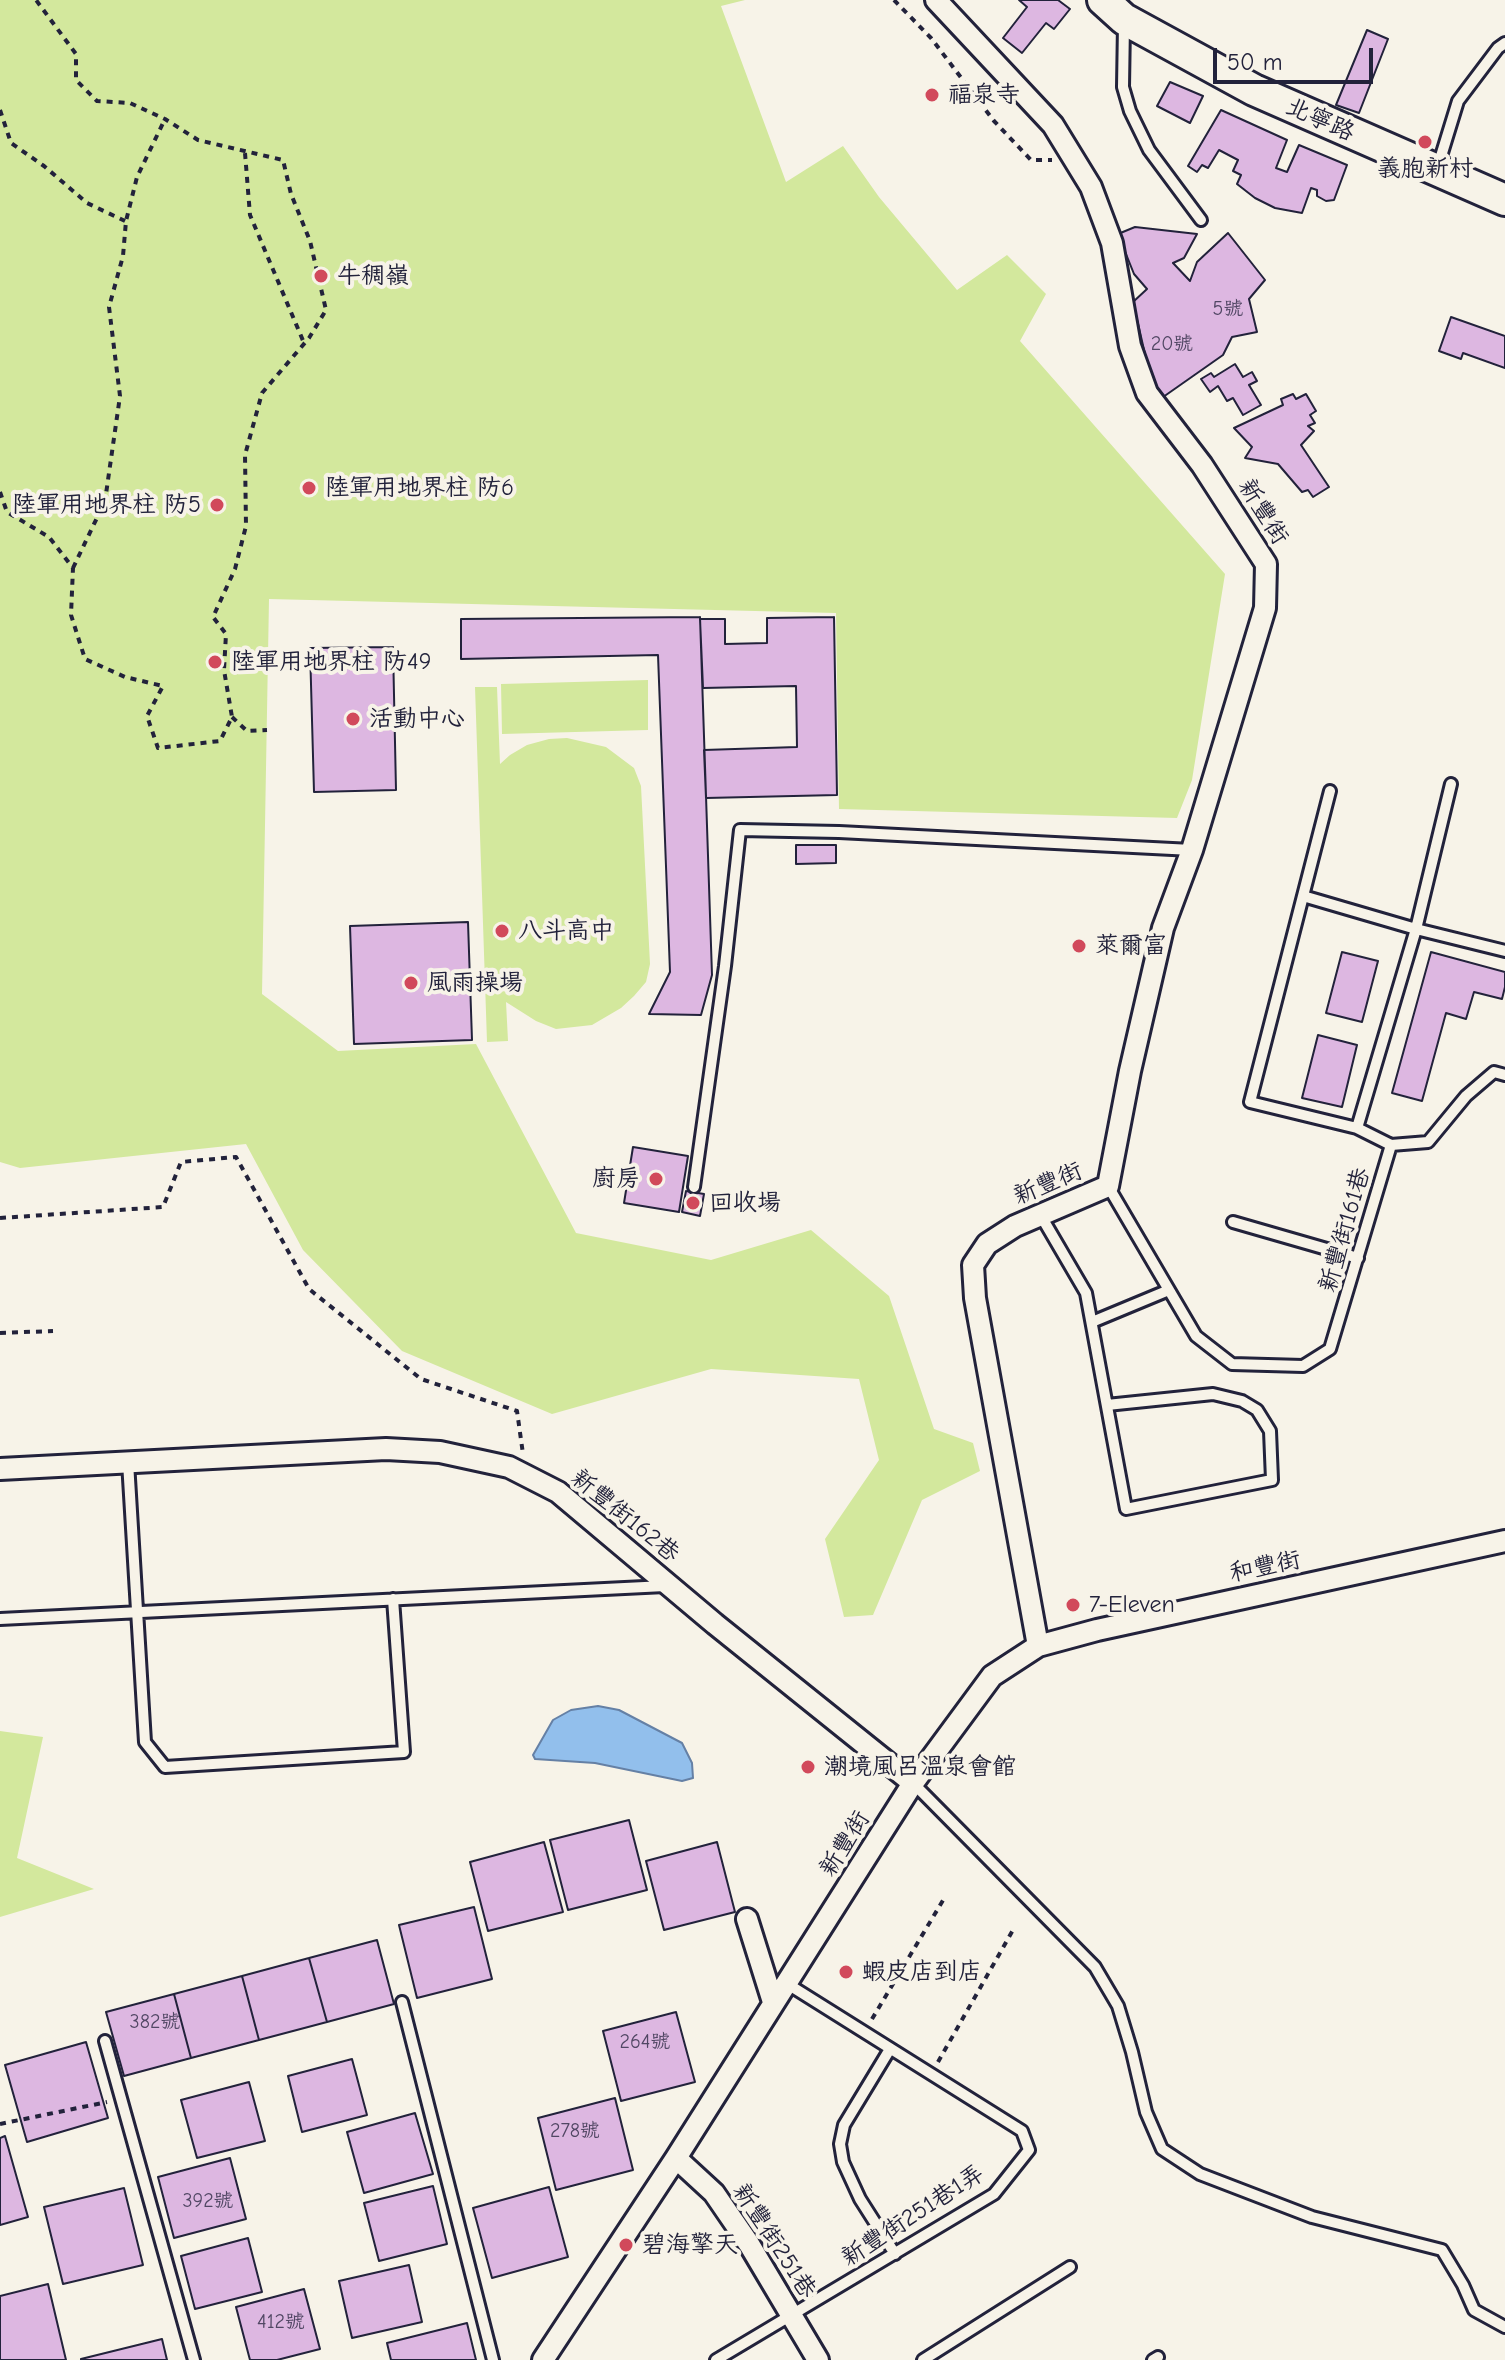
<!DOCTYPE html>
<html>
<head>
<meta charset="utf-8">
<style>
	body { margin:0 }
	#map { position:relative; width:1505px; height:2360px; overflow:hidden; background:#f7f3e8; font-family:"Comic Neue",sans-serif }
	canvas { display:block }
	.scale { position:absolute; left:1213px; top:48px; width:160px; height:36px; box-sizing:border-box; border:4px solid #22223b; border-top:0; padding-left:10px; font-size:24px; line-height:28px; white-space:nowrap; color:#22223b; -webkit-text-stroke:6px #f7f3e8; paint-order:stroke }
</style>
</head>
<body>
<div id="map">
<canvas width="1505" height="2360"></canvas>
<div class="scale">50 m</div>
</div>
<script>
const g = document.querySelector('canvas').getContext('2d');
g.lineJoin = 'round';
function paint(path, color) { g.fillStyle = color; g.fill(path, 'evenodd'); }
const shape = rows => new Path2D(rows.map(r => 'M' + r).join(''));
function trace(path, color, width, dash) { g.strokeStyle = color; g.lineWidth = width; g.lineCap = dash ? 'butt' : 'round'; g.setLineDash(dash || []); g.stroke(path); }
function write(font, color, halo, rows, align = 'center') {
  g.font = font + ' "Comic Neue","LXGW WenKai TC",sans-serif'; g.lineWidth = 8; g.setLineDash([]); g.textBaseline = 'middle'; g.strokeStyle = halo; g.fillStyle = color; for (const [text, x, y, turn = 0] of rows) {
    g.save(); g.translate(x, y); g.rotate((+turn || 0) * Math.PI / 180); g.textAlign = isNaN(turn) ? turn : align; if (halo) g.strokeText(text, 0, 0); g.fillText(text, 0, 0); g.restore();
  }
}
paint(shape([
	[0,0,745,0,721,6,786,182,843,146,879,197,957,290,1007,255,1046,294,1020,341,1225,574,1192,780,1177,818,839,809,836,613,269,599,262,994,338,1051,476,1044,576,1233,711,1260,811,1230,889,1296,934,1429,973,1443,980,1471,922,1500,873,1615,844,1617,825,1539,879,1460,859,1379,711,1369,552,1414,402,1351,303,1250,246,1144,20,1168,0,1162],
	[648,680,648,730,502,734,501,684],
	[475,687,497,687,500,764,510,755,527,745,549,739,567,738,606,747,634,768,641,786,650,964,646,982,634,996,621,1008,592,1025,556,1029,536,1021,506,1002,508,1041,487,1042],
	[0,1731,43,1737,17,1858,94,1889,0,1917]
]), '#d3e89d');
const water = shape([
	[598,1706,619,1710,682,1743,692,1763,693,1778,682,1781,595,1763,535,1759,533,1755,553,1720,571,1710,598,1706]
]);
paint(water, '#92bfec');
trace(water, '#6580a5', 2);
const building = shape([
	[1019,0,1058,0,1070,9,1054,29,1046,23,1022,53,1003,38,1027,7,1019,0],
	[1367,30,1388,39,1359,113,1336,105,1367,30],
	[1170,82,1203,96,1190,123,1157,106,1170,82],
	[1221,110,1287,140,1276,168,1287,172,1299,145,1347,165,1334,200,1326,201,1317,196,1317,190,1311,188,1302,213,1275,208,1255,198,1237,184,1241,175,1233,171,1238,160,1219,150,1208,168,1202,165,1197,172,1188,166,1221,110],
	[1135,227,1197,234,1184,258,1173,263,1190,281,1197,262,1228,233,1265,280,1249,299,1257,332,1232,337,1223,355,1156,402,1133,302,1147,289,1134,274,1118,234,1135,227],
	[1451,317,1505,336,1505,368,1463,353,1461,359,1439,351,1451,317],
	[1235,364,1243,377,1252,372,1257,381,1249,385,1261,405,1243,415,1233,398,1227,401,1218,386,1210,392,1201,379,1211,373,1214,377,1235,364],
	[1293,394,1296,399,1306,394,1316,411,1310,415,1315,423,1308,426,1314,431,1301,445,1329,487,1313,497,1308,490,1302,492,1278,464,1245,458,1252,447,1234,428,1283,405,1281,399,1293,394],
	[700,617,712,975,701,1015,649,1014,670,972,658,655,461,659,461,619,700,617],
	[834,617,837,795,706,798,704,750,797,747,796,686,703,688,700,619,725,619,725,644,767,643,767,618,834,617],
	[393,647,396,790,314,792,310,648,393,647],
	[796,845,836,845,836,863,796,864,796,845],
	[468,922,472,1040,354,1044,350,926,468,922],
	[1342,952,1378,961,1362,1022,1326,1013,1342,952],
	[1431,952,1505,972,1505,987,1502,999,1474,992,1466,1019,1446,1013,1422,1101,1392,1093,1431,952],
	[1318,1035,1357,1045,1342,1107,1302,1098,1318,1035],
	[633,1147,688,1156,679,1212,624,1203,633,1147],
	[686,1191,704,1194,700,1216,682,1212,686,1191],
	[629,1820,647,1890,568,1910,550,1840,629,1820],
	[544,1842,563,1912,488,1931,470,1862,544,1842],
	[717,1842,735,1912,664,1930,646,1861,717,1842],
	[474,1907,492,1979,417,1998,399,1925,474,1907],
	[377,1940,394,2004,327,2022,309,1958,377,1940],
	[309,1958,327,2022,259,2040,242,1976,309,1958],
	[242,1976,259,2040,191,2058,174,1994,242,1976],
	[174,1994,191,2058,124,2076,106,2012,174,1994],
	[676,2012,695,2082,621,2101,603,2031,676,2012],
	[86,2042,108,2118,27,2142,5,2065,86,2042],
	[352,2059,367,2115,302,2132,288,2076,352,2059],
	[249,2082,265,2141,197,2158,181,2100,249,2082],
	[615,2098,633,2170,556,2190,538,2118,615,2098],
	[415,2113,433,2174,364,2193,347,2132,415,2113],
	[5,2136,28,2217,0,2225,0,2138,5,2136],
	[230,2158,246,2219,174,2238,158,2177,230,2158],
	[433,2186,447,2244,379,2261,364,2203,433,2186],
	[549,2187,568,2257,492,2278,473,2208,549,2187],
	[124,2188,143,2265,63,2284,44,2207,124,2188],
	[248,2238,262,2292,195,2309,181,2256,248,2238],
	[409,2265,422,2322,352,2338,339,2281,409,2265],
	[48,2284,66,2360,0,2360,0,2296,48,2284],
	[304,2289,320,2349,277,2360,250,2360,236,2307,304,2289],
	[467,2323,476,2360,391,2360,387,2343,467,2323],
	[162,2339,167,2360,81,2360,81,2359,162,2339]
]);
paint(building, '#ddb7e1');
trace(building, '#22223b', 2);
const service = shape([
	[1124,24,1123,87,1130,111,1149,150,1201,220],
	[1438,166,1458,101,1498,48,1505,43],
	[1330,791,1250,1102,1357,1128],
	[1303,896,1416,929,1505,951],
	[1391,1145,1428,1142,1466,1096,1494,1072,1505,1075],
	[1108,1186,1196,1336,1232,1364,1303,1366,1330,1349,1391,1145,1357,1128,1416,929,1451,784],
	[694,1187,725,966,740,830,839,832,1192,850],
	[1041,1216,1086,1293,1126,1509,1272,1480,1270,1431,1257,1410,1242,1401,1213,1394,1107,1405],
	[1233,1222,1358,1258],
	[1092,1322,1169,1290],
	[128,1462,145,1742,165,1767,404,1752,393,1599],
	[0,1619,665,1586],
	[913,1783,1095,1967,1118,2006,1132,2052,1146,2112,1162,2149,1200,2174,1312,2217,1442,2250,1463,2285,1474,2310,1505,2327],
	[402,2002,493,2360],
	[105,2041,194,2360],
	[890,2049,844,2125,840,2144,843,2162,860,2199,895,2254],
	[716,2360,994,2194,1029,2150,1022,2131,786,1983],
	[923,2360,1070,2267],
	[1153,2360,1158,2357]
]);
const minor = shape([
	[936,0,1053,125,1091,187,1112,243,1130,346,1147,393,1202,465,1266,564,1265,608,1192,850,1163,928,1130,1071,1108,1186,1015,1226,987,1244,973,1265,975,1298,1038,1646],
	[0,1469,386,1449,440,1452,509,1467,558,1492,715,1624,913,1783],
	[747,1919,773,2002],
	[676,2158,714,2193,749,2244,818,2360],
	[543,2360,676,2158,913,1783,992,1676,1038,1646,1097,1630,1505,1541]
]);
const primary = shape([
	[1103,0,1124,19,1254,90,1505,200]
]);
trace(service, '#22223b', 16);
trace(minor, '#22223b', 26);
trace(primary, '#22223b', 36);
trace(shape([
	[894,0,931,38,994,121,1031,160,1052,160],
	[0,110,11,143,44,166,87,203,125,221],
	[245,153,250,215,304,343],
	[0,492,7,512,49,537,73,568,71,615,85,659,125,677,163,686,147,716,158,748,220,741,232,717,224,670,226,634,213,617,235,569,246,526,245,455,262,393,309,338,326,310,310,241,291,194,283,160,198,140,165,119,130,103,97,101,76,80,76,54,36,0],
	[73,568,105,501,120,396,109,307,123,256,126,221,137,177,165,119],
	[232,717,247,731,267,730],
	[0,1218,163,1207,181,1162,236,1157,309,1289,421,1379,517,1411,523,1454],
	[0,1333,53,1331],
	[872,2019,945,1897],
	[938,2062,1013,1930],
	[0,2124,107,2102]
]), '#22223b', 4, [6, 6]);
trace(service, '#f7f3e8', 10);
trace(minor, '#f7f3e8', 20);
trace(primary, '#f7f3e8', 30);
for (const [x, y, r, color] of [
	[932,95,8,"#d1495b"],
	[1425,142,8,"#d1495b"],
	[321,276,8,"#d1495b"],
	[309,488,8,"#d1495b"],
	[217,505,8,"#d1495b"],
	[215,662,8,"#d1495b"],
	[353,719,8,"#d1495b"],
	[502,931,8,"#d1495b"],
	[1079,946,8,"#d1495b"],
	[411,983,8,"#d1495b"],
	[656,1179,8,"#d1495b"],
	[693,1203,8,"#d1495b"],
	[1073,1605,8,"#d1495b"],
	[808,1767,8,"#d1495b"],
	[846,1972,8,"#d1495b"],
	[626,2245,8,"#d1495b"]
]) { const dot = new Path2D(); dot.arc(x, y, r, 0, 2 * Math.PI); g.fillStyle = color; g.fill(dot); trace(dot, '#f7f3e8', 3); }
write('20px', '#514764', null, [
	["5號",1228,309],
	["20號",1172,344],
	["382號",155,2022],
	["264號",645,2042],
	["278號",575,2131],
	["392號",208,2201],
	["412號",281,2322]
]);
write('24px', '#22223b', '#f7f3e8', [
	["福泉寺",948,95],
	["義胞新村",1425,169,"center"],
	["牛稠嶺",337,276],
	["陸軍用地界柱 防6",325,488],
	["陸軍用地界柱 防5",201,505,"right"],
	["陸軍用地界柱 防49",231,662],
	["活動中心",369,719],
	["八斗高中",518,931],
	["萊爾富",1095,946],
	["風雨操場",427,983],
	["廚房",640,1179,"right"],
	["回收場",709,1203],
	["7-Eleven",1089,1605],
	["潮境風呂溫泉會館",824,1767],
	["蝦皮店到店",862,1972],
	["碧海擎天",642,2245]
], 'left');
write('24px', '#22223b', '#f7f3e8', [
	["北寧路",1320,120,24],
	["新豐街",1263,512,58],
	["新豐街",1048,1184,-23],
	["新豐街161巷",1345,1230,-74],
	["新豐街162巷",625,1516,39],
	["和豐街",1265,1567,-12],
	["新豐街",845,1844,-58],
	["新豐街251巷1弄",913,2216,-33],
	["新豐街251巷",774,2241,57]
]);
</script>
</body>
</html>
